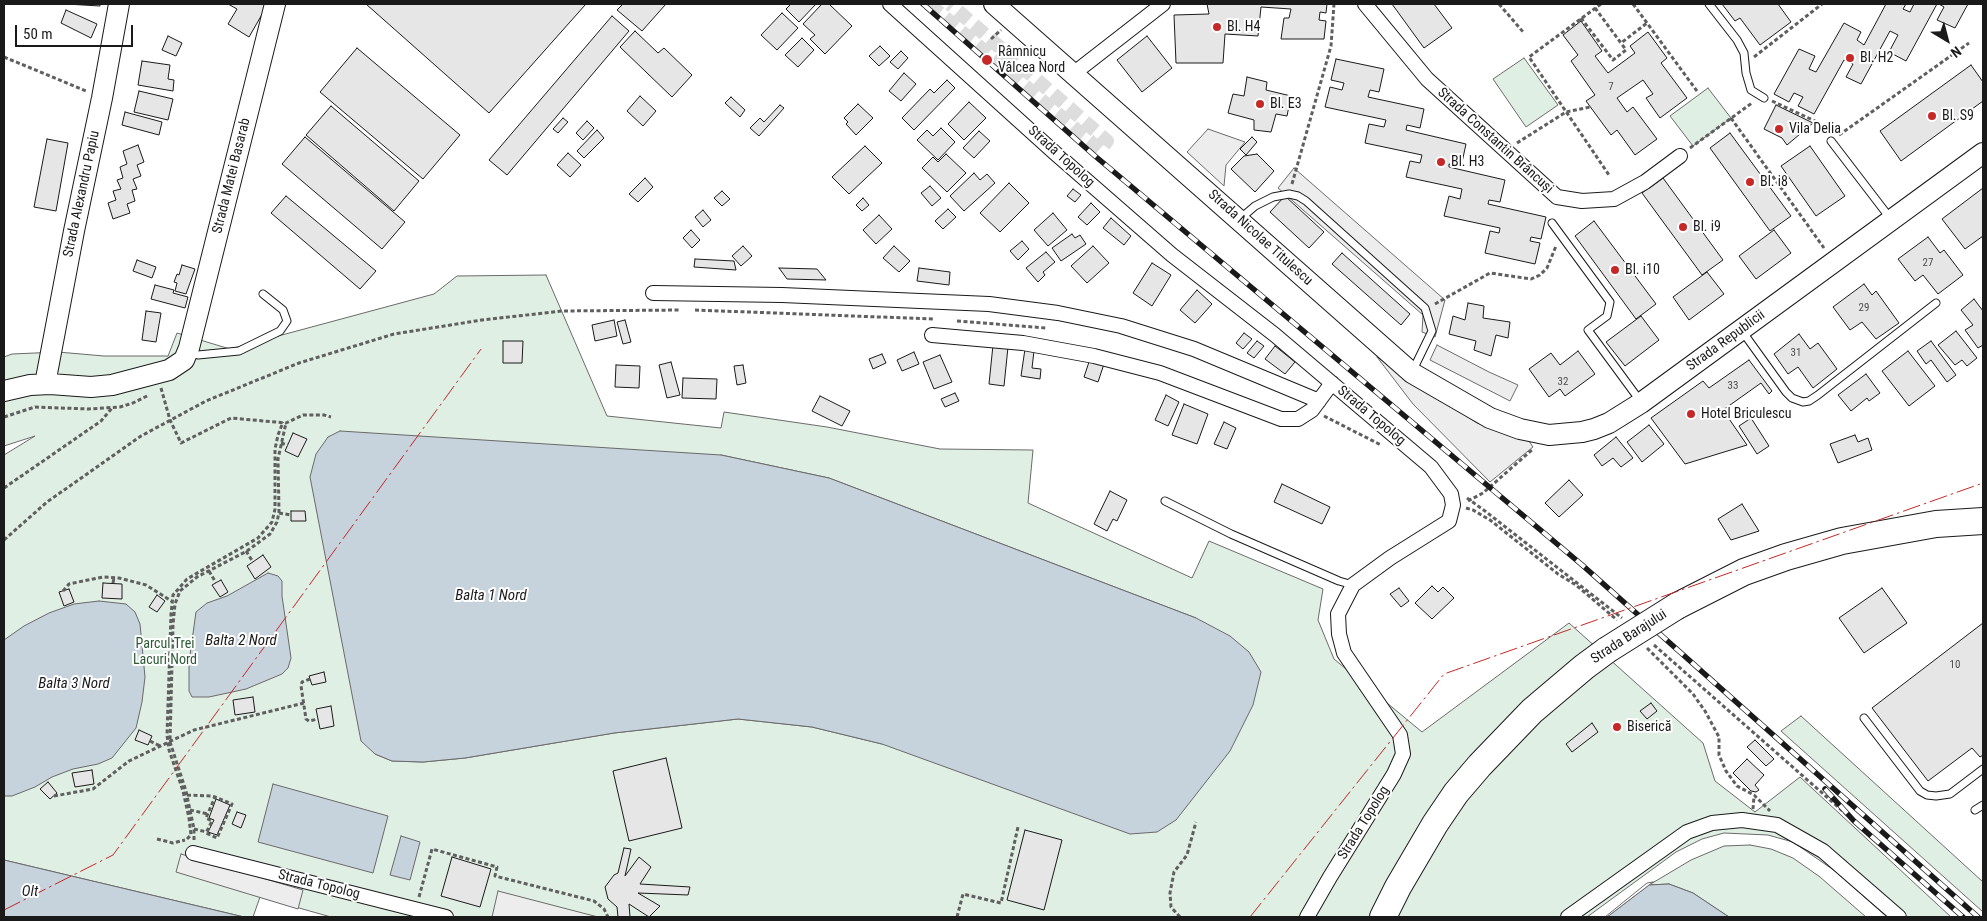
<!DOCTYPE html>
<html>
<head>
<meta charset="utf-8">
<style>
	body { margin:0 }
	#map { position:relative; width:1987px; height:921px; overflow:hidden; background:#fff; font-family:"Roboto Condensed",sans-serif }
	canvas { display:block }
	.frame { position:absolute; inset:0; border:5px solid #1a1a1a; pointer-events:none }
	.north { position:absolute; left:1922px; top:15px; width:50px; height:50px; -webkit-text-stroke:4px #fff; paint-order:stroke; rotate:143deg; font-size:14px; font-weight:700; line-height:20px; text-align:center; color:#1a1a1a }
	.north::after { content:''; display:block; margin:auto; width:18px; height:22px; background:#1a1a1a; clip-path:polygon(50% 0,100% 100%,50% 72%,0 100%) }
	.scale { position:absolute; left:15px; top:25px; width:118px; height:22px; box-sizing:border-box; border:2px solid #1a1a1a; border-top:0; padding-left:6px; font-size:15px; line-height:18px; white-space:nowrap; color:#1a1a1a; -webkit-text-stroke:4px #fff; paint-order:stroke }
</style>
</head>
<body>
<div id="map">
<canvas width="1987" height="921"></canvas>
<div class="frame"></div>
<div class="north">N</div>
<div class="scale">50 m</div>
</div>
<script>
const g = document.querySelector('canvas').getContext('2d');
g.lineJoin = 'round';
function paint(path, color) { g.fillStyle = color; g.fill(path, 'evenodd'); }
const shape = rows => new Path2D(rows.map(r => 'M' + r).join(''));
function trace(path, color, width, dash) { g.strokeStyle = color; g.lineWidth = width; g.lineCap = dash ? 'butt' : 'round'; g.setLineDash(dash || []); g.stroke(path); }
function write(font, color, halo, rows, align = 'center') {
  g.font = font + ' "Roboto Condensed",sans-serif'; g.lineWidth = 4; g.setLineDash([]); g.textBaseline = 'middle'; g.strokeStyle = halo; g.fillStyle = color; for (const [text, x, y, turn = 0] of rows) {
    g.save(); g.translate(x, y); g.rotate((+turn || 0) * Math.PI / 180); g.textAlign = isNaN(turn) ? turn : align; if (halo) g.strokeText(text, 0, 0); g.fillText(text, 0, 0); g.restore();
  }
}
const green = shape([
	[1524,58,1558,105,1526,127,1493,79,1524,58],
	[1708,88,1731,118,1693,146,1670,116,1708,88],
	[546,275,607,416,721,428,724,412,827,427,940,449,1033,450,1028,503,1192,578,1209,541,1323,589,1318,620,1334,659,1422,732,1569,623,1703,743,1715,781,1755,812,1800,777,1951,917,1887,917,1835,871,1793,842,1768,835,1724,833,1702,839,1676,852,1587,917,331,917,260,897,253,917,244,917,4,860,4,455,35,436,4,446,4,357,12,354,58,352,104,356,168,356,177,333,230,349,434,294,457,276,546,275],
	[721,455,829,478,1196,618,882,744,812,727,738,719,614,733,465,758,423,762,392,761,375,754,721,455],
	[1801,716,1983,882,1983,912,1781,731,1801,716],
	[1750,845,1771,849,1793,858,1820,877,1866,917,1729,917,1693,893,1669,884,1649,885,1691,860,1724,846,1750,845]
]);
paint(green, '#e0efe3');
trace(green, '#6a6a6a', 1);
const parking = shape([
	[1208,129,1245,142,1226,165,1224,186,1187,152,1208,129],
	[1294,168,1445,300,1435,337,1422,332,1423,315,1278,188,1294,168],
	[1437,345,1489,372,1518,385,1510,401,1430,360,1437,345],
	[1377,357,1477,423,1529,441,1533,447,1490,482,1413,404,1377,357],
	[181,854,303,890,298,909,176,872,181,854],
	[498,891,598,917,492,917,498,891]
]);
paint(parking, '#ededed');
trace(parking, '#6a6a6a', 1);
const water = shape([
	[340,431,721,455,829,478,1196,618,1230,636,1249,652,1261,672,1253,705,1230,751,1176,820,1157,832,1130,834,882,744,812,727,738,719,614,733,465,758,423,762,392,761,375,754,361,741,310,477,316,454,328,437,340,431],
	[268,573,278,576,282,581,282,596,291,658,288,668,282,674,246,689,209,697,192,697,189,691,189,662,196,612,207,603,227,596,268,573],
	[99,601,126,604,135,612,140,624,145,677,142,702,136,728,112,758,98,764,73,769,52,777,35,787,12,796,4,796,4,640,24,626,49,613,74,604,99,601],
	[273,784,388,816,373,873,258,842,273,784],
	[401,836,420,842,410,880,390,875,401,836],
	[4,860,244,917,4,917,4,860],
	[1669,884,1693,893,1729,917,1607,917,1649,885,1669,884]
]);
paint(water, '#c6d2dc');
trace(water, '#6a6a6a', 1);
const pier = shape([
	[1653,882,1607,917,1605,917,1647,883,1653,882]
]);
paint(pier, '#fff');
trace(pier, '#6a6a6a', 1);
const building = shape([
	[66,4,100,4,100,6,66,4],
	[228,4,268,4,249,37,228,24,237,9,228,4],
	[366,4,586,4,489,113,366,4],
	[623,4,666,4,642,31,617,10,623,4],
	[791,4,816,4,799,22,786,9,791,4],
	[822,4,829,4,852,26,825,54,810,39,815,35,803,24,822,4],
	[1207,4,1327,4,1326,13,1320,12,1319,20,1326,21,1324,39,1281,39,1284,18,1289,18,1291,9,1261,7,1258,36,1225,34,1223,63,1176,63,1174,15,1209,14,1207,4],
	[1392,4,1434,4,1452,28,1424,48,1392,4],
	[1722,4,1778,4,1791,22,1760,45,1740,18,1735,21,1722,4],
	[1886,4,1906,4,1903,9,1910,12,1914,4,1937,4,1906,61,1889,52,1898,35,1890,31,1861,84,1846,77,1853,64,1844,60,1814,114,1798,106,1803,97,1794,93,1789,102,1774,94,1799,49,1815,56,1809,69,1816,72,1844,23,1861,32,1857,40,1864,45,1886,4],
	[1939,4,1968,4,1955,28,1937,20,1944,7,1939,4],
	[66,10,97,24,91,38,61,23,66,10],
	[782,13,798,28,777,50,761,35,782,13],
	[612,16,629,31,507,175,489,160,612,16],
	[1581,21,1602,51,1595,56,1608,73,1635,53,1630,46,1648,32,1667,58,1661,63,1687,98,1660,118,1646,98,1653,94,1643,80,1617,98,1627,112,1633,107,1657,139,1635,155,1617,130,1611,135,1586,101,1595,95,1571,61,1578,55,1563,35,1581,21],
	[635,31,658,53,664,48,692,75,672,97,620,47,635,31],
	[168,36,182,43,176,56,162,50,168,36],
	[1147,36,1172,68,1142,92,1117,60,1147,36],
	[802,38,814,50,798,67,785,55,802,38],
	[880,46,890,56,879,66,869,56,880,46],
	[357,48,460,135,423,179,320,92,357,48],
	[901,51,908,58,898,69,890,62,901,51],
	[1336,59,1384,69,1379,92,1370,90,1368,97,1424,109,1420,128,1407,125,1406,130,1466,144,1461,167,1449,164,1449,167,1505,180,1500,202,1489,200,1488,204,1546,217,1541,239,1531,237,1530,241,1540,243,1535,264,1485,253,1490,231,1499,233,1500,228,1444,216,1449,196,1460,199,1462,189,1406,177,1410,161,1420,163,1422,155,1365,143,1369,124,1384,127,1386,120,1325,107,1330,87,1342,90,1344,83,1331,80,1336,59],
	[142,61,170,65,168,79,174,80,173,91,138,85,142,61],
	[1971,65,1983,82,1983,101,1901,161,1880,131,1971,65],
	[904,73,916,84,901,101,889,91,904,73],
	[1247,77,1267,82,1266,90,1291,96,1287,116,1276,114,1271,132,1254,130,1254,120,1228,113,1233,94,1244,96,1247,77],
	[947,80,955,88,914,130,902,118,930,89,934,93,947,80],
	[139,91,173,99,168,120,134,112,139,91],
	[640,96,656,111,643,126,627,111,640,96],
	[731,97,745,110,740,117,725,103,731,97],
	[969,102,986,118,964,140,948,124,969,102],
	[858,104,873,118,856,135,846,124,848,122,844,118,858,104],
	[780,105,784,108,759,136,750,128,760,118,764,122,780,105],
	[1776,105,1813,123,1787,145,1782,138,1764,129,1776,105],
	[331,106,419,181,394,211,306,135,331,106],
	[125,112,162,122,159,135,122,125,125,112],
	[563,118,568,122,558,133,553,129,563,118],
	[587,121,594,128,583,140,576,133,587,121],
	[941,128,955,142,938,160,917,140,927,130,933,136,941,128],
	[597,130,604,138,584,158,577,151,597,130],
	[979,131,990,141,974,158,963,148,979,131],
	[1730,133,1791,216,1770,231,1710,148,1730,133],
	[305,137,405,222,382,249,282,164,305,137],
	[1252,137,1257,142,1246,155,1240,149,1252,137],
	[47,139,68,143,56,211,34,207,47,139],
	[138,145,144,162,137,165,141,176,133,179,137,189,132,190,135,201,127,204,130,213,113,219,108,203,116,200,113,191,121,189,117,180,123,178,120,167,127,164,123,151,138,145],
	[865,146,882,163,849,194,832,177,865,146],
	[1810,146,1845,196,1816,216,1781,166,1810,146],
	[568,153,581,165,570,177,557,165,568,153],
	[946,154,966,173,947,192,922,168,933,157,938,162,946,154],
	[1257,154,1274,171,1255,192,1231,169,1244,156,1257,154],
	[974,173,980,180,987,174,995,183,964,211,950,196,974,173],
	[645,178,653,187,638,202,629,194,645,178],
	[1663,178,1723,260,1702,275,1642,193,1663,178],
	[1009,183,1029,203,1000,232,980,213,1009,183],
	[930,186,941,198,932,206,921,193,930,186],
	[1983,188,1983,236,1965,249,1942,219,1983,188],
	[1073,189,1081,195,1075,202,1067,196,1073,189],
	[722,191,730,199,722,206,714,198,722,191],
	[286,196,376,271,360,289,271,213,286,196],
	[1285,196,1324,232,1309,248,1270,212,1285,196],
	[863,198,869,205,862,211,856,205,863,198],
	[1091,203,1100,212,1087,225,1078,217,1091,203],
	[948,209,956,217,943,229,935,221,948,209],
	[703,210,711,220,703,227,695,217,703,210],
	[1053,213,1067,230,1048,246,1034,230,1053,213],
	[879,215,892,229,876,244,863,230,879,215],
	[1111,218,1131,236,1124,245,1103,228,1111,218],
	[1594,221,1656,304,1636,319,1575,236,1594,221],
	[691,230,700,240,692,248,683,238,691,230],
	[1774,230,1791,253,1756,279,1739,256,1774,230],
	[1072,234,1075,238,1080,235,1086,244,1061,261,1052,248,1072,234],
	[1928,237,1940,253,1944,250,1963,275,1938,294,1923,275,1915,281,1898,259,1928,237],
	[1022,241,1029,249,1018,260,1010,251,1022,241],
	[743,246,752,256,741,266,732,256,743,246],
	[894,246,910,261,899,272,883,258,894,246],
	[1093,246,1109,263,1087,283,1071,266,1093,246],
	[1046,252,1055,262,1043,272,1045,275,1038,282,1026,268,1046,252],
	[1342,253,1410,314,1401,325,1332,264,1342,253],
	[695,259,734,261,736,270,694,267,695,259],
	[137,260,156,267,152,278,133,271,137,260],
	[1152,263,1171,275,1152,306,1133,293,1152,263],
	[182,265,195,269,186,294,175,291,177,283,174,282,177,274,179,275,182,265],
	[779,268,817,269,826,280,787,279,779,268],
	[919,268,950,272,949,285,917,281,919,268],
	[1707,272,1724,294,1689,320,1673,297,1707,272],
	[1864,284,1872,295,1876,291,1899,323,1876,339,1862,322,1850,330,1833,307,1864,284],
	[155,285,174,290,173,293,188,297,185,308,151,299,155,285],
	[1197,290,1212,304,1195,323,1180,310,1197,290],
	[1974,299,1983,311,1983,345,1978,348,1965,330,1973,325,1961,310,1974,299],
	[1468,303,1484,306,1483,318,1510,322,1508,338,1496,335,1491,356,1474,350,1476,341,1449,334,1453,316,1465,320,1468,303],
	[146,311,161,313,156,342,142,340,146,311],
	[1641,316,1659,340,1625,366,1606,342,1641,316],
	[614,320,617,336,595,341,592,325,614,320],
	[625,320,631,342,623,344,617,322,625,320],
	[1956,331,1977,358,1967,366,1962,360,1955,365,1938,345,1956,331],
	[1244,333,1252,339,1243,349,1236,343,1244,333],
	[1799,334,1810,349,1818,343,1837,369,1813,388,1798,367,1788,374,1774,354,1799,334],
	[503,341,523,341,522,363,503,363,503,341],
	[1257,341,1264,346,1254,358,1247,353,1257,341],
	[1931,341,1956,375,1947,382,1931,360,1926,364,1917,351,1931,341],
	[993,345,1008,347,1004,386,989,384,993,345],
	[1275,346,1295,362,1285,374,1265,359,1275,346],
	[1025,349,1034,351,1032,368,1041,369,1040,379,1021,376,1025,349],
	[1578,351,1595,374,1565,396,1560,389,1549,397,1529,369,1551,353,1560,365,1578,351],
	[1908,351,1935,386,1909,406,1882,371,1908,351],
	[914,352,919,364,902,371,897,360,914,352],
	[882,354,886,363,873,369,869,359,882,354],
	[940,355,952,382,934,389,923,362,940,355],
	[1090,359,1104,364,1098,382,1084,377,1090,359],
	[1749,360,1772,391,1769,394,1761,383,1723,410,1747,445,1685,464,1651,418,1703,381,1709,388,1749,360],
	[671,362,680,395,667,398,659,365,671,362],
	[616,365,640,366,639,388,615,387,616,365],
	[743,365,746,383,737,385,734,366,743,365],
	[1866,374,1880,393,1869,401,1867,398,1851,411,1838,395,1866,374],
	[683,378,717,379,716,399,682,398,683,378],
	[955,393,959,401,945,407,941,399,955,393],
	[1166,395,1179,402,1168,426,1155,420,1166,395],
	[820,396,850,411,842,426,812,411,820,396],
	[1184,404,1208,414,1197,444,1172,435,1184,404],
	[1751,418,1769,446,1757,454,1739,426,1751,418],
	[1224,422,1236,428,1227,449,1214,444,1224,422],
	[1649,425,1664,444,1642,462,1627,442,1649,425],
	[293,433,307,439,298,457,285,451,293,433],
	[1855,435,1858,442,1868,438,1872,450,1838,463,1830,444,1855,435],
	[1616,437,1633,458,1621,467,1613,458,1602,466,1594,455,1616,437],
	[1569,480,1583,495,1559,517,1545,503,1569,480],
	[1282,484,1330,507,1322,524,1274,502,1282,484],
	[1110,491,1127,500,1117,521,1113,519,1107,531,1094,524,1110,491],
	[1742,504,1759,531,1731,540,1718,519,1742,504],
	[291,511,305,511,306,521,291,521,291,511],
	[263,555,271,567,255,579,247,566,263,555],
	[221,580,228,592,220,597,212,585,221,580],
	[103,583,122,584,122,599,102,598,103,583],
	[1432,586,1438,592,1443,587,1454,598,1432,619,1415,603,1432,586],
	[1399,588,1409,601,1401,607,1390,594,1399,588],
	[1882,588,1907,623,1864,653,1839,618,1882,588],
	[69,589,74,602,64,606,59,592,69,589],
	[157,595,165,601,157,612,149,607,157,595],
	[1983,623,1983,755,1980,757,1972,748,1928,781,1872,708,1983,623],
	[324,672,326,682,312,685,309,676,324,672],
	[253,697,255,712,235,715,233,700,253,697],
	[1651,703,1657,711,1647,719,1640,711,1651,703],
	[331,706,334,726,320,729,316,709,331,706],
	[1592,723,1598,732,1572,752,1566,744,1592,723],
	[139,730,152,736,148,745,135,740,139,730],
	[1755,740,1774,759,1766,766,1747,747,1755,740],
	[666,758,682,828,629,841,613,771,666,758],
	[1747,759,1764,775,1755,785,1759,790,1756,792,1751,791,1733,773,1747,759],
	[92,770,94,784,75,787,72,773,92,770],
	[48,782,57,793,50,799,40,789,48,782],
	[216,799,230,805,217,835,208,832,214,820,209,818,216,799],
	[237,812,246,815,241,828,232,824,237,812],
	[1025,830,1062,840,1044,910,1007,900,1025,830],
	[624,848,631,849,625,876,639,857,651,867,640,884,690,887,688,895,638,893,660,906,649,917,629,904,630,917,618,917,617,907,608,899,605,887,614,875,618,873,624,848],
	[452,857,491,869,480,907,441,896,452,857]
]);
paint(building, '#e6e6e6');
trace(building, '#1a1a1a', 1);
trace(shape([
	[929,4,1100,150,1107,141,950,4]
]), '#ddd', 14, [14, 7]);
const lane = shape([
	[1709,4,1737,40,1744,53,1746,73,1751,90,1764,98],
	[1831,141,1890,218],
	[1241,218,1255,206,1273,197,1289,194,1298,196,1306,201,1425,308,1432,331,1413,370],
	[1552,223,1610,302,1607,316,1588,330,1641,402],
	[1742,331,1786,392,1792,398,1803,402,1809,401,1818,395,1936,303],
	[188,352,198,355,239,351,280,331,287,321,283,310,263,294],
	[1165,501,1231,534,1339,581,1353,585],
	[1864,718,1920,791,1927,795,1936,796,1950,794,1983,769],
	[1975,810,1983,805]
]);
const street = shape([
	[890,4,1055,153,1172,255,1275,335,1431,467,1451,494,1453,505,1449,521,1390,558,1353,585,1338,614,1339,634,1344,653,1400,735,1403,754,1394,774,1330,877,1307,917],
	[1365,4,1427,79,1557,197,1582,201,1614,199,1645,182,1680,156],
	[1073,74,1163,4],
	[653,293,782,295,989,304,1058,313,1121,326,1194,349,1319,401],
	[932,335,1023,343,1094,356,1160,373,1281,419,1298,419,1312,410,1332,383],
	[193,853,446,917],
	[1568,917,1687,832,1712,823,1742,820,1777,825,1823,851,1899,917]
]);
const secondary = shape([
	[994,4,1412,373,1490,418,1520,429,1549,435,1582,432,1594,429,1609,423,1641,403,1983,153],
	[45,384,74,231,102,98,119,4],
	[4,391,30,385,50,384,91,387,112,385,169,370,184,360,189,348,275,4]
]);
const highway = shape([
	[1677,606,1744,572,1786,557,1842,541,1936,524,1983,521],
	[1383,917,1398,887,1435,824,1456,793,1480,765,1532,711,1584,667,1607,650]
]);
trace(lane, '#1a1a1a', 9);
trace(street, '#1a1a1a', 16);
trace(secondary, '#1a1a1a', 22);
trace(highway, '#1a1a1a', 28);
trace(shape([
	[1499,4,1524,33],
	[1601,4,1529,57,1609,175],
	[1633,4,1697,91],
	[1595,8,1621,43,1647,23],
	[1581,18,1613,60,1626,50,1621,43],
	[991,39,1001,30],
	[4,57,86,91],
	[1754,57,1822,4],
	[1772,101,1817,122,1826,134],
	[1731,118,1824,248],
	[1839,135,1969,43],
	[1517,143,1566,112,1590,107],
	[1690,148,1752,103],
	[1292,184,1331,46,1334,4],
	[1435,304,1490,273,1531,279,1540,275,1547,268,1556,246],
	[695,310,933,319],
	[957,321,1046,328],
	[161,388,170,420,181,443,231,418,286,423,303,415,324,415,331,417],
	[1324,416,1381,445],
	[4,417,35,407,88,409,120,407,133,403,149,395],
	[281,443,288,445],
	[4,488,101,421,112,408],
	[1467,498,1485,511,1622,618],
	[1468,501,1483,493,1533,449],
	[1466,508,1473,510,1490,520,1558,574,1576,585,1617,620],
	[279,513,291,515],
	[4,540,47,502,141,436,206,401,299,363,394,334,482,320,562,311,681,310],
	[246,551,253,562],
	[209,571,216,583],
	[113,583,114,578],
	[63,591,69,584,83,581,103,577,119,578,146,585,173,602],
	[1654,645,1854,821],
	[1647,648,1693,694,1705,711,1719,737,1719,755,1726,771,1737,786,1754,795,1770,811],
	[310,679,302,682,301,686,306,719,309,721,318,719],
	[150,741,160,746],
	[187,795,211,796,215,797,232,804,217,838,206,833,212,821,206,818,215,797],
	[54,796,93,789,129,761,194,730,304,703],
	[1753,809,1754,796],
	[190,810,208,814],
	[194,829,207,832],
	[157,839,173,843,185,840],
	[187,839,191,835,189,818,183,791,169,750,167,735,171,614,173,595,187,579,258,538,272,522,275,509,275,449,278,435,283,422],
	[194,840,194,829,186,791,170,742,173,625,175,604,180,591,197,577,247,551,270,534,277,522,279,512,278,459,286,423],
	[419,897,432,849,497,867,495,876,594,901,604,909,608,917],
	[957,917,963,894,1001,903,1018,827],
	[1180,917,1171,907,1170,893,1174,872,1187,855,1196,822]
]), '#5f5f5f', 3, [4, 2.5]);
trace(lane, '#fff', 7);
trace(street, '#fff', 14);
trace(secondary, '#fff', 20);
trace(highway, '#fff', 26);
const rail = shape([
	[923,4,1095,156,1581,564,1978,917],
	[1825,789,1854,821,1963,917]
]);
trace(rail, '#1a1a1a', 5.5);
trace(rail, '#fff', 4, [11]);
const highwayBridge = shape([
	[1607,650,1677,606]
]);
trace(highwayBridge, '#1a1a1a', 28, []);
trace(highwayBridge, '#fff', 26);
trace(shape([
	[4,910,113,855,481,349],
	[1250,917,1444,674,1983,483]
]), '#c62828', 1, [18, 4, 2.5, 4]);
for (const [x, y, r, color] of [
	[1217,27,5,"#c62828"],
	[1850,58,5,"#c62828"],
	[987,60,6,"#c62828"],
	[1260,104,5,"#c62828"],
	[1932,116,5,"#c62828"],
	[1779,129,5,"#c62828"],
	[1441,162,5,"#c62828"],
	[1750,182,5,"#c62828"],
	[1683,227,5,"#c62828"],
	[1615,270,5,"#c62828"],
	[1691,414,5,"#c62828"],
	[1617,727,5,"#c62828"]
]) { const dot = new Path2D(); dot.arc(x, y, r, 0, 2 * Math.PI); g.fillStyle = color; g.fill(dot); trace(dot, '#fff', 2); }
write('11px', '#4d4d4d', null, [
	["7",1611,87],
	["27",1928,263],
	["29",1864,308],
	["31",1796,353],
	["32",1563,382],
	["33",1733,386],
	["10",1955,665]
]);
write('14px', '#1a1a1a', '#fff', [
	["Bl. H4",1227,27],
	["Râmnicu",998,52],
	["Vâlcea Nord",998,68],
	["Bl. H2",1860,58],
	["Bl. E3",1270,104],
	["Bl. S9",1942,116],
	["Vila Delia",1789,129],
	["Bl. H3",1451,162],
	["Bl. i8",1760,182],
	["Bl. i9",1693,227],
	["Bl. i10",1625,270],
	["Hotel Briculescu",1701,414],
	["Biserică",1627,727]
], 'left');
write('14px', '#1a1a1a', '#fff', [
	["Strada Constantin Brâncuși",1495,141,42],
	["Strada Topolog",1061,157,42],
	["Strada Matei Basarab",232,176,-76],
	["Strada Alexandru Papiu",82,194,-78],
	["Strada Nicolae Titulescu",1260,238,42],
	["Strada Republicii",1726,341,-36],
	["Strada Topolog",1371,416,40],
	["Strada Barajului",1629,637,-33],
	["Strada Topolog",1364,823,-58],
	["Strada Topolog",319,885,14]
]);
write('14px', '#2b5a34', '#fff', [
	["Parcul Trei",165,644],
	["Lacuri Nord",165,660]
]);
write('italic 15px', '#1a1a1a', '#fff', [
	["Balta 1 Nord",491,596],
	["Balta 2 Nord",241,641],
	["Balta 3 Nord",74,684],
	["Olt",30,892]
]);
</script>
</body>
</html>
